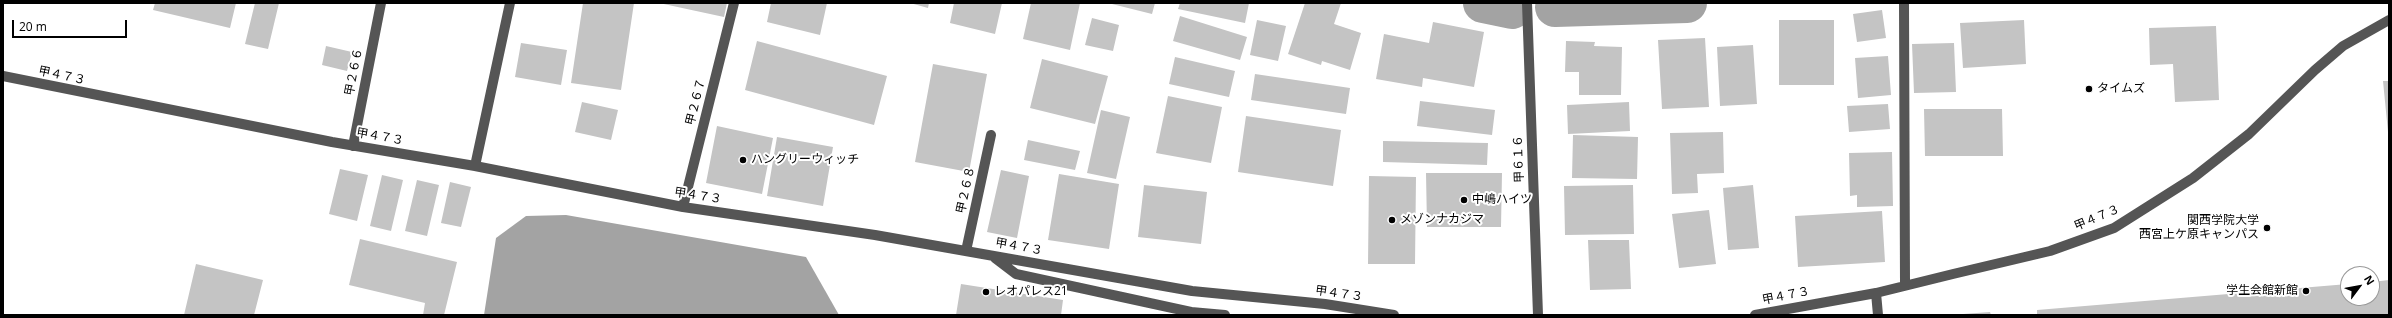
<!DOCTYPE html>
<html>
<head>
<meta charset="utf-8">
<style>
	body { margin:0 }
	#map { position:relative; width:2392px; height:318px; overflow:hidden; background:#fff; font-family:"Open Sans",sans-serif }
	canvas { display:block }
	.frame { position:absolute; inset:0; border:4px solid #000; pointer-events:none }
	.north { position:absolute; left:2340px; top:266px; width:40px; height:40px; box-sizing:border-box; background:#fff; border:1px solid #999; border-radius:50%; rotate:58deg; font-size:11px; font-weight:700; line-height:16px; text-align:center; color:#000 }
	.north::after { content:''; display:block; margin:auto; width:14px; height:18px; background:#000; clip-path:polygon(50% 0,100% 100%,50% 72%,0 100%) }
	.scale { position:absolute; left:12px; top:20px; width:115px; height:18px; box-sizing:border-box; border:2px solid #000; border-top:0; padding-left:5px; font-size:12px; line-height:14px; white-space:nowrap; color:#000; -webkit-text-stroke:3px #fff; paint-order:stroke }
</style>
</head>
<body>
<div id="map">
<canvas width="2392" height="318"></canvas>
<div class="frame"></div>
<div class="north">N</div>
<div class="scale">20 m</div>
</div>
<script>
const g = document.querySelector('canvas').getContext('2d');
g.lineJoin = 'round';
function paint(path, color) { g.fillStyle = color; g.fill(path, 'evenodd'); }
const shape = rows => new Path2D(rows.map(r => 'M' + r).join(''));
function trace(path, color, width, dash) { g.strokeStyle = color; g.lineWidth = width; g.lineCap = dash ? 'butt' : 'round'; g.setLineDash(dash || []); g.stroke(path); }
function write(font, color, halo, rows, align = 'center') {
  g.font = font + ' "Open Sans","Noto Sans JP",sans-serif'; g.lineWidth = 4; g.setLineDash([]); g.textBaseline = 'middle'; g.strokeStyle = halo; g.fillStyle = color; for (const [text, x, y, turn = 0] of rows) {
    g.save(); g.translate(x, y); g.rotate((+turn || 0) * Math.PI / 180); g.textAlign = isNaN(turn) ? turn : align; if (halo) g.strokeText(text, 0, 0); g.fillText(text, 0, 0); g.restore();
  }
}
paint(shape([
	[566,215,806,257,839,315,484,315,496,238,526,216]
]), '#a3a3a3');
trace(shape([
	[1483,3,1512,9],
	[1555,7,1687,3]
]), '#a3a3a3', 40);
paint(shape([
	[155,3,236,3,230,28,153,10],
	[255,3,279,3,268,49,245,44],
	[583,3,634,3,621,90,571,83],
	[659,3,727,3,724,17],
	[771,3,827,3,820,35,767,22],
	[910,3,929,3,928,8],
	[954,3,1002,3,995,34,950,23],
	[1031,3,1080,3,1070,50,1023,39],
	[1108,3,1155,3,1152,14],
	[1180,3,1249,3,1245,23,1178,9],
	[1305,3,1341,3,1334,24,1361,33,1350,70,1322,61,1321,65,1288,54],
	[1882,10,1886,38,1857,42,1853,14],
	[1180,16,1247,37,1240,60,1173,41],
	[1092,18,1119,25,1113,51,1085,45],
	[1257,20,1286,26,1278,61,1250,55],
	[1779,20,1834,20,1834,85,1779,85],
	[2024,20,2026,64,1963,68,1960,23],
	[1433,22,1484,32,1474,87,1423,78,1422,87,1376,79,1384,34,1429,43],
	[2216,26,2219,100,2175,102,2173,64,2150,65,2149,28],
	[1705,38,1709,107,1662,109,1658,40],
	[757,41,887,76,874,125,745,90],
	[1566,41,1595,42,1594,46,1622,47,1621,95,1579,95,1579,72,1565,72],
	[521,43,567,50,561,85,515,77],
	[1954,43,1956,92,1914,93,1912,44],
	[1753,45,1757,104,1720,106,1717,47],
	[326,46,352,52,347,71,322,65],
	[1888,56,1891,95,1858,98,1855,58],
	[1175,57,1235,71,1229,97,1169,84],
	[1042,59,1108,76,1095,124,1030,108],
	[933,64,987,74,969,172,915,162],
	[1255,74,1350,88,1346,114,1251,100],
	[2383,81,2389,81,2389,132,2388,132],
	[1168,96,1222,107,1211,163,1156,153],
	[1420,101,1495,110,1492,135,1417,126],
	[582,102,618,110,611,140,575,132],
	[1629,102,1630,131,1568,134,1567,105],
	[1888,104,1890,129,1849,132,1847,106],
	[1924,109,2002,109,2003,156,1925,156],
	[1101,110,1130,117,1116,179,1087,173],
	[1246,116,1341,130,1333,186,1238,172],
	[717,126,773,138,762,194,706,183],
	[1723,132,1724,173,1697,174,1698,193,1672,194,1670,133],
	[1573,135,1638,137,1637,179,1572,178],
	[777,137,833,147,823,206,767,196],
	[1028,140,1080,151,1075,170,1024,160],
	[1383,141,1488,143,1487,165,1383,162],
	[1892,152,1893,206,1857,207,1857,195,1850,196,1849,153],
	[340,169,368,175,357,221,329,214],
	[1001,170,1029,176,1017,238,987,232],
	[1426,173,1502,173,1501,227,1427,227],
	[1059,174,1119,184,1109,249,1048,240],
	[382,175,403,180,391,231,370,226],
	[1369,176,1416,177,1415,264,1368,264],
	[417,180,439,185,427,236,405,231],
	[450,182,471,187,461,227,441,223],
	[1144,185,1207,192,1201,244,1138,237],
	[1633,185,1634,234,1565,235,1564,186],
	[1753,185,1759,248,1728,250,1723,188],
	[1709,210,1716,264,1679,268,1672,214],
	[1882,211,1885,262,1798,267,1795,216],
	[360,239,457,262,444,315,423,315,425,303,349,285],
	[1588,240,1629,240,1631,289,1590,290],
	[196,264,263,280,254,315,184,315],
	[2389,280,2389,315,2037,315,2037,310,2348,284,2348,298,2372,298,2372,282],
	[961,284,1063,300,1061,315,956,315],
	[1990,312,1991,315,1963,315,1963,314]
]), '#c4c4c4');
trace(shape([
	[1527,3,1538,315],
	[1904,3,1905,285],
	[3,76,332,142,475,166,683,207,875,235,1192,291,1325,304,1394,315],
	[353,146,381,3],
	[475,166,510,3],
	[683,207,734,3],
	[966,251,991,135],
	[995,258,1016,274,1191,312],
	[1876,293,1878,315],
	[1191,315,1191,312,1225,315],
	[1755,315,1876,293,1953,274,2050,251,2114,228,2193,178,2249,134,2315,70,2343,46,2389,20]
]), '#555', 10);
for (const [x, y, r, color] of [
	[2089,89,4,"#000"],
	[743,160,4,"#000"],
	[1464,200,4,"#000"],
	[1392,220,4,"#000"],
	[2267,228,4,"#000"],
	[2306,291,4,"#000"],
	[986,292,4,"#000"]
]) { const dot = new Path2D(); dot.arc(x, y, r, 0, 2 * Math.PI); g.fillStyle = color; g.fill(dot); trace(dot, '#fff', 1.5); }
write('12px', '#000', '#fff', [
	["甲２６６",354,72,-79],
	["甲４７３",62,76,12],
	["甲２６７",696,102,-76],
	["甲４７３",380,137,10],
	["甲６１６",1519,159,-92],
	["甲２６８",966,190,-78],
	["甲４７３",698,196,9],
	["甲４７３",2097,218,-23],
	["甲４７３",1019,247,10],
	["甲４７３",1339,294,8],
	["甲４７３",1786,296,-11]
]);
write('12px', '#000', '#fff', [
	["タイムズ",2097,89],
	["ハングリーウィッチ",751,160],
	["中嶋ハイツ",1472,200],
	["メゾンナカジマ",1400,220],
	["関西学院大学",2259,221,"right"],
	["西宮上ケ原キャンパス",2259,235,"right"],
	["学生会館新館",2298,291,"right"],
	["レオパレス21",994,292]
], 'left');
</script>
</body>
</html>
